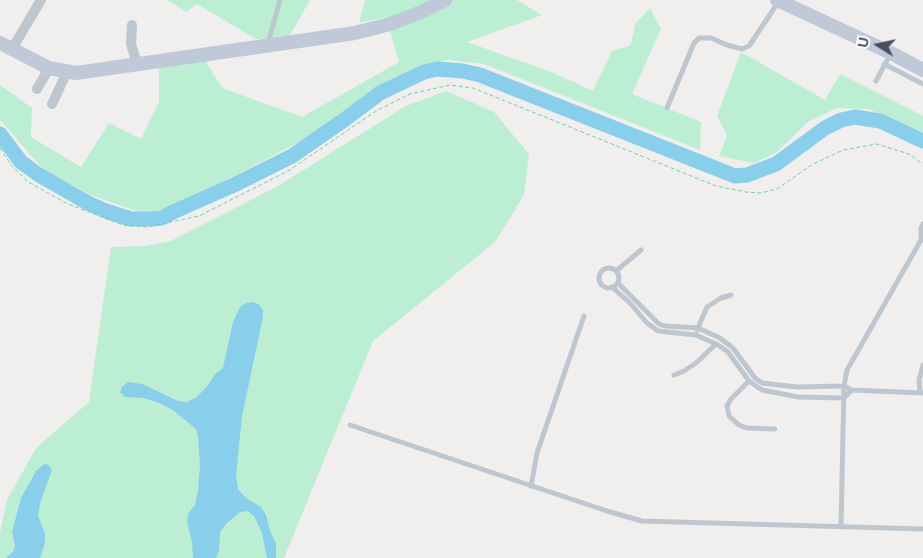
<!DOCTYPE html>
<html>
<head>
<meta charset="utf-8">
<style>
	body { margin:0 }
	#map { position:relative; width:923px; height:558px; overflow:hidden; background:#f1eeee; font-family:Arial,sans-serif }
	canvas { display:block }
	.north { position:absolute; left:853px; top:20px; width:50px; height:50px; -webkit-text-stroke:4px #fff; paint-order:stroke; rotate:280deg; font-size:14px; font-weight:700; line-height:20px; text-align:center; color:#464f5b }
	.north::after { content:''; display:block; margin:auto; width:18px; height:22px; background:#464f5b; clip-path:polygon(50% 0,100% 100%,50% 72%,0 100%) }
</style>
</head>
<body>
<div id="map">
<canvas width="923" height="558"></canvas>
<div class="north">U</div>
</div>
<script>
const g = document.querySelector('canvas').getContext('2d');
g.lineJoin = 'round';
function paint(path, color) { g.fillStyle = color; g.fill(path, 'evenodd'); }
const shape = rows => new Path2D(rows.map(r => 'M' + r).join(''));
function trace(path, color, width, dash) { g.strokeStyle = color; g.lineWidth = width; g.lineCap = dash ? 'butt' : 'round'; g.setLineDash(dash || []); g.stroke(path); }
paint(shape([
	[167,0,310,0,289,37,256,39,197,4,186,12],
	[365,0,517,0,542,15,467,42,551,72,593,91,612,51,631,45,635,24,650,8,661,29,632,94,701,122,700,150,484,64,448,60,418,67,374,89,308,137,176,207,142,213,91,195,43,169,0,120,0,85,32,108,31,137,81,167,109,123,141,139,159,102,159,67,203,57,222,88,302,117,399,62,386,17,359,23],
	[741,52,825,100,840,74,923,116,923,132,868,109,837,108,808,122,776,153,754,163,719,156,727,135,717,116],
	[446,91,494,112,529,154,524,195,495,242,373,341,284,558,0,558,0,533,7,500,36,448,89,402,111,247,145,246,171,241,278,186,406,106]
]), '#bceed4');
paint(shape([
	[253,302,258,304,263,310,263,317,242,416,236,476,238,489,246,498,261,507,266,515,270,531,276,543,276,558,267,558,262,533,254,516,248,511,240,512,226,524,220,532,219,550,216,558,193,558,192,542,187,522,188,514,195,505,198,491,200,466,198,436,196,429,173,410,157,402,143,398,125,397,120,392,122,387,128,382,142,384,178,401,187,402,197,397,209,384,215,374,223,368,233,322,240,307,246,303],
	[44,464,49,465,52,470,40,503,38,516,45,533,45,543,40,558,6,558,13,552,15,546,12,532,21,498,36,471]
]), '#89ceeb');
trace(shape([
	[0,134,21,162,39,175,88,203,106,211,131,219,151,219,162,218,173,212,234,185,292,156,344,120,380,93,424,72,437,69,463,71,480,75,735,176,747,175,776,164,825,128,841,120,855,117,880,121,923,141]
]), '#89ceeb', 15);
trace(shape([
	[0,148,11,165,28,182,68,204,123,225,147,227,199,216,288,171,376,111,410,94,450,85,473,88,716,186,746,192,761,193,777,189,813,164,843,150,877,144,909,154,923,164]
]), '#74cca9', 1, [4, 2.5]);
trace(shape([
	[268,43,280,0],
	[884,64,923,84],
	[876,81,890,55],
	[667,108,694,43,699,38,711,38,727,45,742,49,749,46,779,1],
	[923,240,921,240,921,228,923,224],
	'599 278a10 10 0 1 1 20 0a10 10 0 1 1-20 0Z',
	[616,271,641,250],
	[612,287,630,303,647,323,658,331,696,335,718,345,728,352,749,381,762,390,798,397,844,398,852,390,844,386,797,387,762,383,755,378,733,348,720,338,698,328,665,326,659,324,618,283],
	[697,330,707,307,721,298,731,295],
	[674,375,684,371,696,363,716,344],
	[749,381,731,399,727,406,729,416,739,425,747,428,775,429],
	[852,390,923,393],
	[920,393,919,380,923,365],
	[350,425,607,511,642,521,923,529],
	[531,486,537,453,584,316],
	[841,527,844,386,847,370,921,240]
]), '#bec7d0', 5);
trace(shape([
	[132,25,131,44,137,64],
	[12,49,41,0],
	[37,89,49,68],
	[52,104,67,72]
]), '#bec7d0', 10);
trace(shape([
	[777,0,891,53,923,70],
	[0,43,49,68,76,73,355,33,390,24,419,13,445,0]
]), '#c0c9d7', 14);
</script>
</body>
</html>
